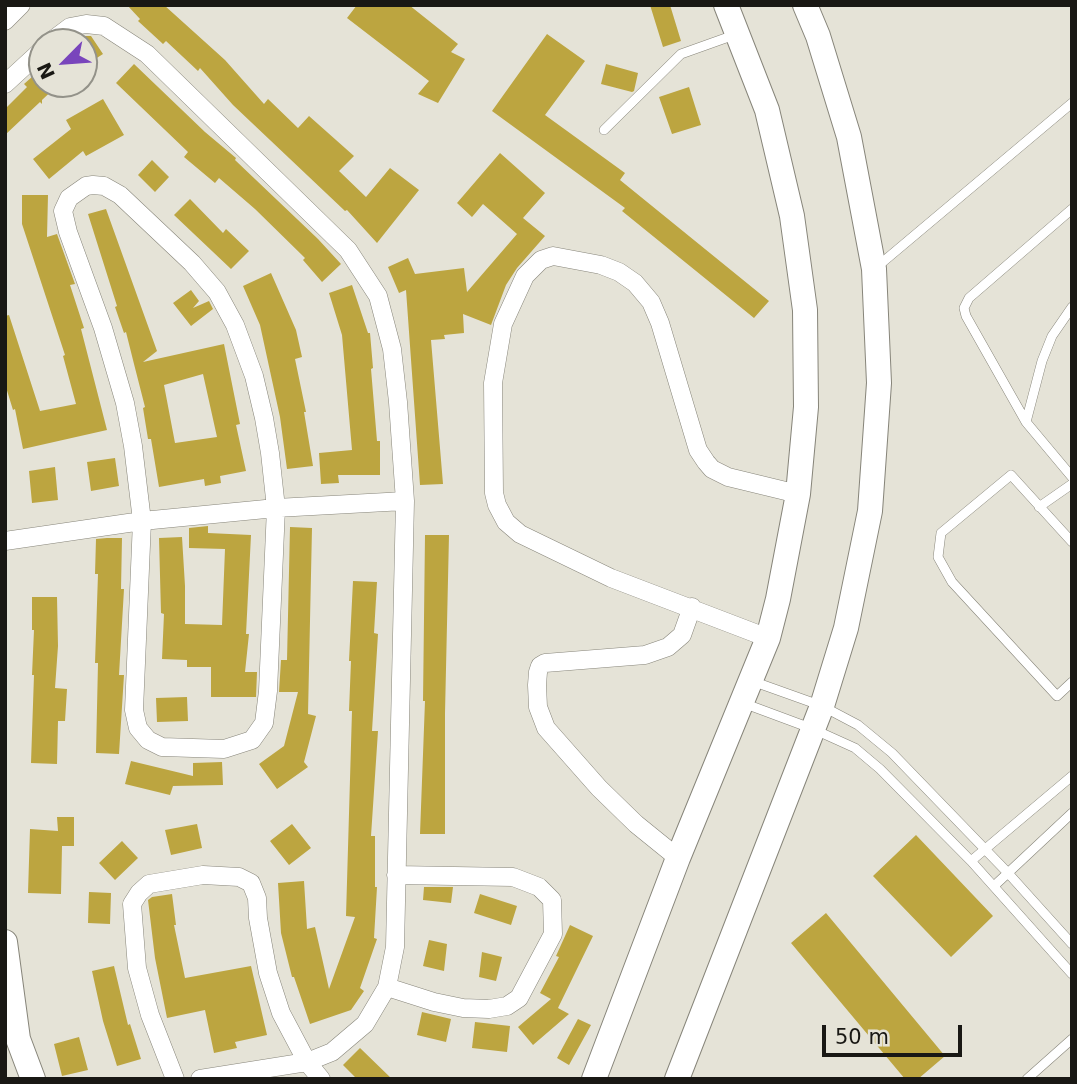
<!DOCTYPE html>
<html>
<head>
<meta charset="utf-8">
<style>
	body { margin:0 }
	#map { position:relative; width:1077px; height:1084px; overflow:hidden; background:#e5e3d7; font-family:"DejaVu Sans",sans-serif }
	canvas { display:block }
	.frame { position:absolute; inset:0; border:7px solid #191814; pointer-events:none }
	.north { position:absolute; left:28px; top:28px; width:70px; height:70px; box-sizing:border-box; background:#e5e3d7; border:2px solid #939289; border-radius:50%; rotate:245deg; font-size:19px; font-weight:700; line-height:28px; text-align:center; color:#191814 }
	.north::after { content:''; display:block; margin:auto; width:24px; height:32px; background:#7945bc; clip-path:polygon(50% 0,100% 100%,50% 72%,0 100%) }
	.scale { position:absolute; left:822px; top:1025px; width:140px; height:32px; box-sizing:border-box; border:4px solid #191814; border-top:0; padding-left:9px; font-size:21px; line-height:24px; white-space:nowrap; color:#191814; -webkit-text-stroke:5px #e5e3d7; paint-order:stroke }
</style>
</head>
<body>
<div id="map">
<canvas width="1077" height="1084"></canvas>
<div class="frame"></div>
<div class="north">N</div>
<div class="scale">50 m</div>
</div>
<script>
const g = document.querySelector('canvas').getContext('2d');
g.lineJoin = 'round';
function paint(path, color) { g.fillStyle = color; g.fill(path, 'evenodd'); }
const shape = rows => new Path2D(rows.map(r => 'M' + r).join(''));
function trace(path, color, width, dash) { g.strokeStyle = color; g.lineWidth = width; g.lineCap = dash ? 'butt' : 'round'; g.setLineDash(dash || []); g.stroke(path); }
paint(shape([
	[127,5,164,5,225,60,264,104,268,99,298,128,309,116,354,156,339,171,366,197,390,168,419,190,377,243,347,210,345,211,233,105,200,68,198,71,166,41,163,44,138,21,140,19],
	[357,5,409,5,458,44,451,52,465,59,438,103,418,94,429,81,347,18],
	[650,5,670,5,681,41,663,47],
	[547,34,585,61,545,115,625,173,620,180,769,301,754,318,622,211,625,208,492,111],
	[84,36,91,36,103,54,92,61,84,54],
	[134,64,205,132,236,158,235,160,318,239,341,264,322,282,303,260,305,258,255,209,219,178,215,183,184,157,188,152,116,83],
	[606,64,638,73,634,91,632,92,601,84],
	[42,68,42,84,59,84,42,100,42,104,40,102,5,135,5,109,27,87,24,84],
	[689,87,701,125,672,134,659,97],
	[103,99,124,135,86,156,83,151,49,179,33,159,71,129,66,120],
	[500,153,545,193,523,218,545,236,517,268,506,285,491,325,463,314,464,333,444,335,445,339,431,340,443,484,420,485,406,290,399,293,388,267,408,258,415,274,464,268,467,292,517,234,483,204,472,217,457,203],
	[152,160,169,177,155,192,138,175],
	[22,195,48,195,47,237,57,234,75,284,70,285,84,328,81,329,107,430,23,449,15,409,13,410,5,384,5,316,9,315,40,411,76,404,63,356,65,355,22,224],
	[190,199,223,233,226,229,249,251,231,269,174,215],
	[106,209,157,351,143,362,224,344,240,424,236,425,246,471,220,476,221,483,205,486,204,479,159,487,151,439,148,439,143,408,145,407,134,364,126,332,124,333,115,307,117,306,88,214],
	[203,374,217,437,175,443,164,385],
	[271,273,296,330,302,357,295,359,306,412,304,412,313,466,287,469,280,417,260,325,243,286],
	[352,285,368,333,370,333,373,368,371,369,377,441,380,441,380,475,338,475,339,483,321,484,319,453,352,450,342,335,329,293],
	[191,290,199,301,193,308,209,301,213,309,191,326,173,303],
	[115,458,119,486,91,491,87,462],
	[55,467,58,500,32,503,29,471],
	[208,526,208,533,251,535,246,634,249,634,245,672,257,672,256,697,211,697,211,667,187,667,187,660,162,659,164,614,161,613,159,538,182,537,185,586,185,624,222,625,225,549,189,548,189,528],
	[290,527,312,528,308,714,316,716,304,762,308,767,277,789,259,764,284,746,298,692,279,692,281,660,287,660],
	[425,535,449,535,445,713,445,834,420,834,425,701,423,701],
	[107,538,122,538,121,589,124,589,119,675,124,675,119,754,96,753,98,663,95,663,98,574,95,574,96,539],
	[353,581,377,582,374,633,378,634,372,731,378,731,371,836,375,836,375,887,377,887,374,938,377,939,360,988,364,991,351,1010,310,1024,294,977,292,977,281,933,278,883,304,881,307,929,315,927,329,989,355,917,346,916,352,711,349,711,351,661,349,661],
	[32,597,57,597,58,646,55,688,67,689,65,721,58,721,57,764,31,763,34,675,32,675,34,630,32,630],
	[187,697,188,721,157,722,156,698],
	[131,761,193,776,193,763,222,762,223,785,173,786,170,795,125,784],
	[57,817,74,817,74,846,62,846,61,894,28,893,30,829,58,831],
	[197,824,202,848,171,855,165,830],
	[292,824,311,848,289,865,270,841],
	[916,835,993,916,951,957,873,876],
	[122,841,138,858,115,880,99,863],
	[424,887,453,887,451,903,423,900],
	[89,892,111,893,110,924,88,923],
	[172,894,176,925,174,925,185,978,251,966,267,1035,235,1042,237,1048,214,1053,205,1010,167,1018,155,958,148,900,152,897],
	[480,894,517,906,511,925,474,913],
	[826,913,945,1056,918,1079,905,1079,791,943],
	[570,925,593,936,558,1008,569,1014,533,1045,518,1027,551,999,540,993,559,957,556,956],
	[429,940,447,944,444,971,423,966],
	[482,952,502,957,496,981,479,977],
	[114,966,128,1025,130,1024,141,1059,117,1066,103,1021,92,971],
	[422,1012,451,1019,446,1042,417,1035],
	[578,1019,591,1025,569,1065,557,1058],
	[475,1022,510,1026,507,1052,472,1048],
	[79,1037,88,1070,62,1076,54,1044],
	[360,1048,392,1079,357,1079,343,1065]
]), '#bca540');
const lane = shape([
	[604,130,681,54,737,34],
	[1072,209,969,298,964,308,966,316,1026,422,1072,477],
	[878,266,1072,103],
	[1026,422,1042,361,1052,336,1072,307],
	[1039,507,1072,484],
	[1072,542,1011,475,941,533,938,557,952,582,1057,696,1072,682],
	[752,681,822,706,858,725,892,753,1008,873,1072,944],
	[743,703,813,729,855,748,880,769,971,861,1072,974],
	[971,861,1072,776],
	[994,886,1072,813],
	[1027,1079,1072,1039]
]);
const street = shape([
	[5,21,21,5],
	[50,42,70,27,86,24,104,26,147,54,348,250,378,296,392,349,398,402,405,501,395,947,387,987,365,1024,332,1052,307,1062,200,1079],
	[5,84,42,50],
	[93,185,104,186,120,195,192,263,217,292,235,325,254,376,264,418,270,453,276,508,268,691,264,723,252,740,224,749,162,747,148,740,138,728,134,710,142,521,133,446,125,403,103,328,68,232,63,211,69,198,86,186,93,185],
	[5,541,142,521,276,508,405,501],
	[768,638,611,578,520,534,506,522,497,505,494,493,493,383,503,324,525,276,541,260,553,256,601,265,619,272,635,283,651,302,660,323,698,450,706,462,712,469,728,477,798,494],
	[678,858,636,824,599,788,546,728,538,707,537,685,538,672,540,666,545,663,645,655,668,647,682,635,692,607],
	[387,987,434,1002,463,1008,489,1009,507,1006,519,998,553,934,552,900,539,887,513,877,396,875],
	[175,1079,150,1015,137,968,132,904,139,893,149,884,203,875,239,877,251,883,257,898,258,918,268,973,281,1013,307,1062,321,1079]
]);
const secondary = shape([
	[5,942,18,1039,33,1079],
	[594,1079,678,858,768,638,778,599,798,494,806,407,805,310,792,216,767,110,726,5],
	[677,1079,822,706,846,628,870,511,879,383,874,269,849,137,818,36,805,5]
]);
trace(lane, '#87857a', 10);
trace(street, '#87857a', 19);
trace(secondary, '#87857a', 26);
trace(lane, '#fff', 9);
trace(street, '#fff', 18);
trace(secondary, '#fff', 24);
</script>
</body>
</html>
